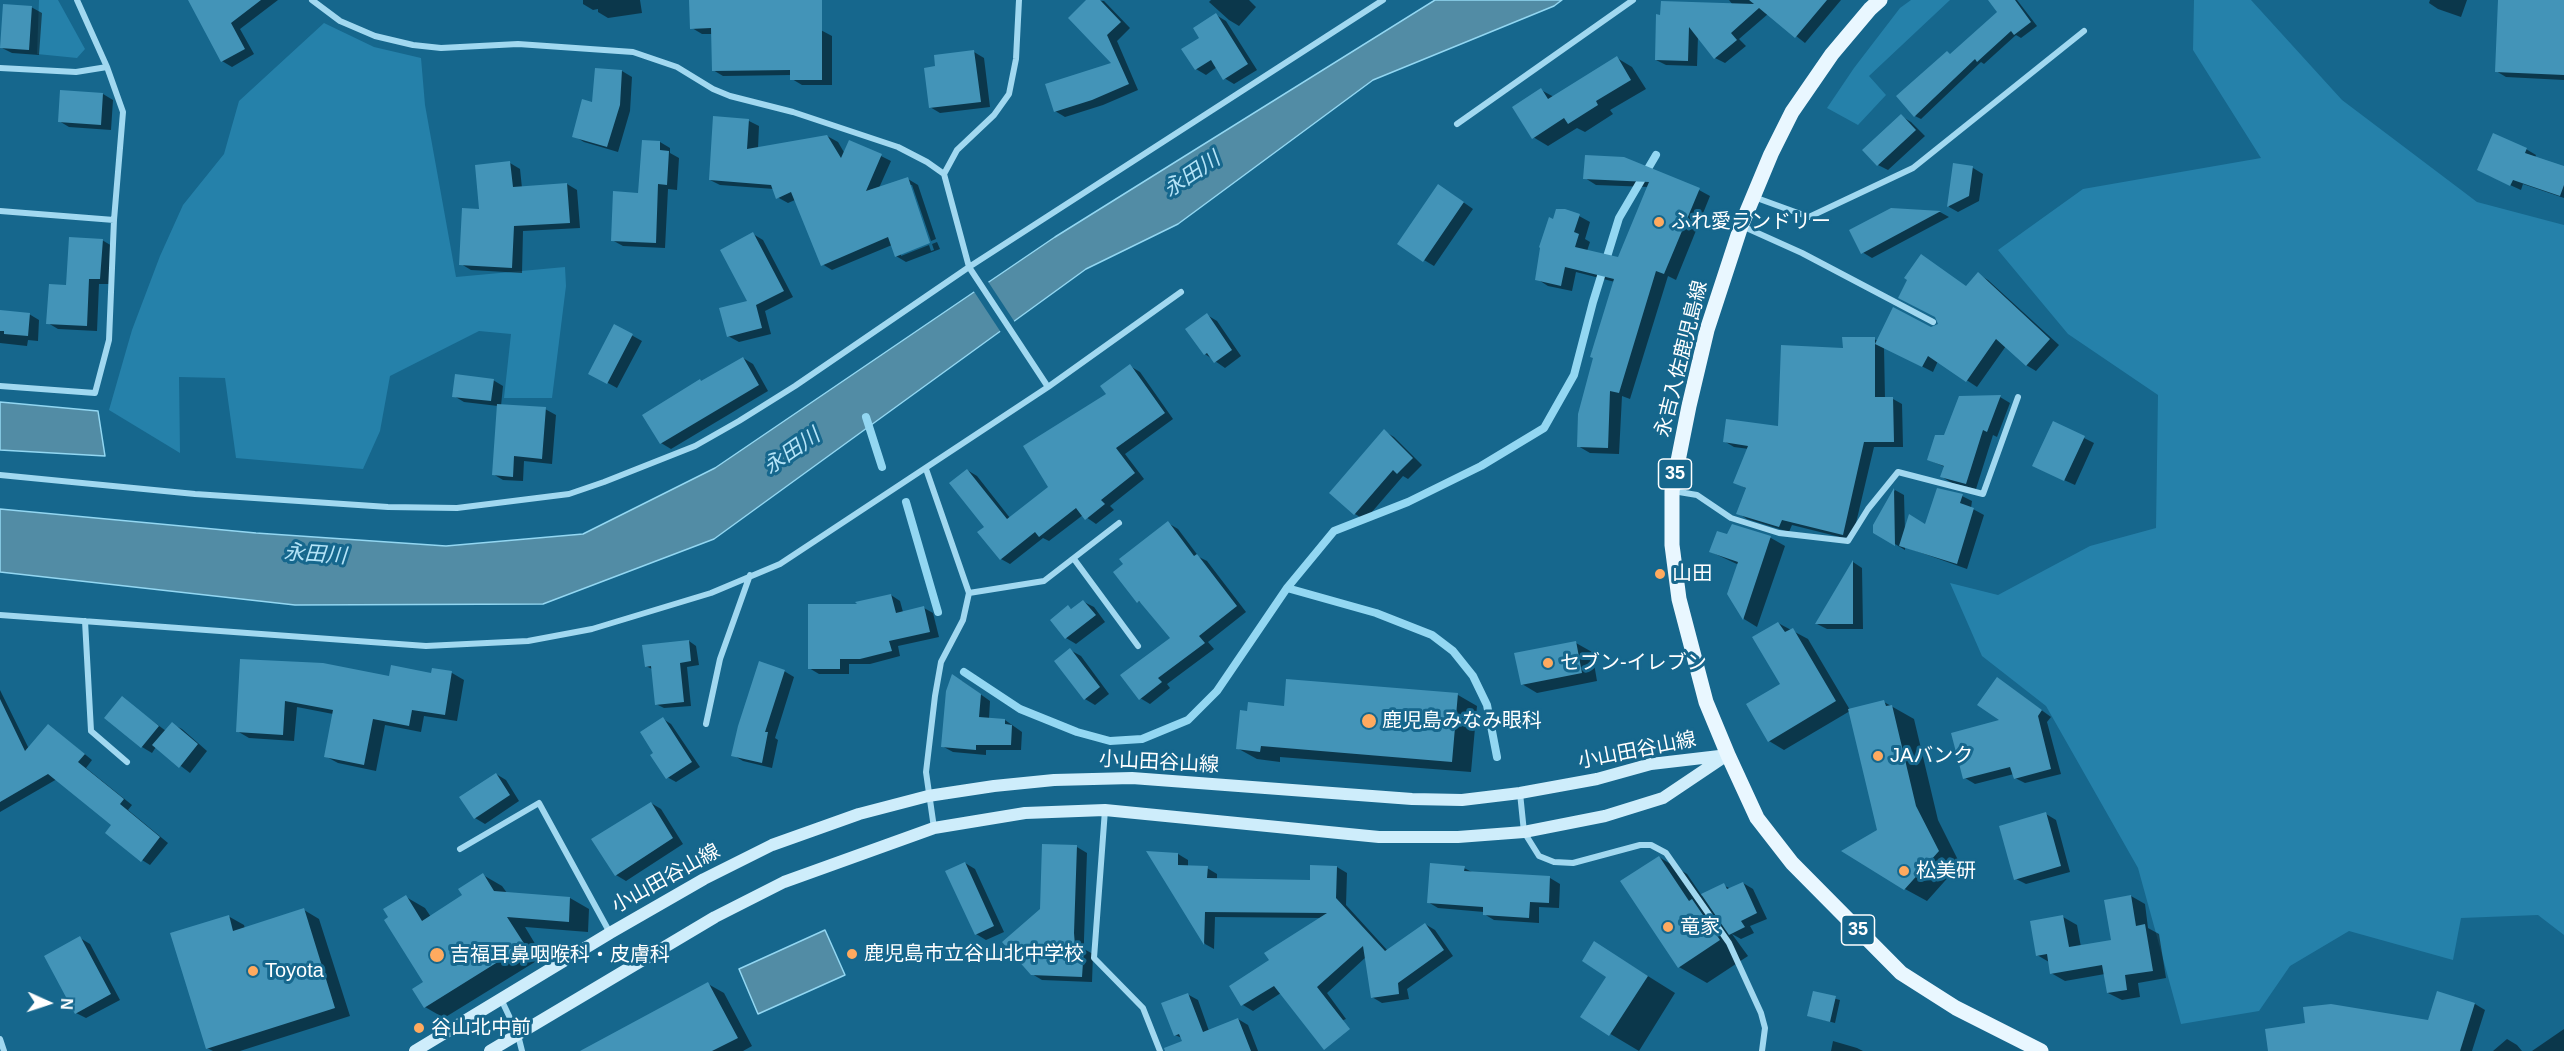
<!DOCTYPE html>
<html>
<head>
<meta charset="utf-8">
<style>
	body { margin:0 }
	#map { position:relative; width:2564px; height:1051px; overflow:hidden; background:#16678d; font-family:Arial,sans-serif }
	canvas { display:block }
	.north { position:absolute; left:18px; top:973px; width:60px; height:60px; -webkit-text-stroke:4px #16678d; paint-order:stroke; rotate:93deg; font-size:16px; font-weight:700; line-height:24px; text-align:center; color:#fff }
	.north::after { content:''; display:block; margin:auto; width:21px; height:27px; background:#fff; clip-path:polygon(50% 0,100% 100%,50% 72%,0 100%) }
</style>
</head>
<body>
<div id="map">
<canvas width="2564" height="1051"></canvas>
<div class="north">N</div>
</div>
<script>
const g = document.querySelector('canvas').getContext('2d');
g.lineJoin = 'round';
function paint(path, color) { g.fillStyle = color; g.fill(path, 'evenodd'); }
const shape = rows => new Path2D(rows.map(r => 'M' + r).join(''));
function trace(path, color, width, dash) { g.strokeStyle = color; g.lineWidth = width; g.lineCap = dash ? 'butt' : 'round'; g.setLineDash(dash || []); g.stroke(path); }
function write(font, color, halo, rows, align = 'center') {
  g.font = font + ' Arial,"Noto Sans JP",sans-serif'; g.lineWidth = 6; g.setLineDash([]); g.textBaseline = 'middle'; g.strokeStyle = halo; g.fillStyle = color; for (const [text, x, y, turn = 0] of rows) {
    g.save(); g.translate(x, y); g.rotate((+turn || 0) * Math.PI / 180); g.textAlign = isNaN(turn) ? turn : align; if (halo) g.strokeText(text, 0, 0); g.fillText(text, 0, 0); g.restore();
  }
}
paint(shape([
	[39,0,58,0,85,49,77,58,37,54],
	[1911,0,1950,0,1869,76,1886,95,1858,125,1827,108,1854,68,1900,8],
	[2194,0,2251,0,2342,100,2477,202,2564,225,2564,935,2538,915,2461,918,2453,960,2349,931,2290,966,2259,1011,2181,1024,2138,868,2046,706,1982,656,1950,583,1998,595,2090,546,2156,528,2158,395,2068,334,1998,250,2083,189,2261,158,2193,50],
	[324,23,374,47,421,58,425,105,456,277,565,267,566,286,552,398,504,398,511,334,479,331,390,376,380,431,363,469,236,458,225,378,179,377,180,453,109,410,132,330,160,256,183,205,224,154,239,101]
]), '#2581aa');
const water = shape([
	[1435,0,1562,0,1554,6,1373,80,1178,224,1086,269,714,539,543,604,295,605,0,572,0,509,256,533,446,546,583,534,715,468,1055,237,1435,0],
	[0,402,98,411,105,456,0,450,0,402],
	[825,930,845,975,758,1014,739,969,825,930]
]);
paint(water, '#528ca5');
trace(water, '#93d7f2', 1.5);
paint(shape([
	[987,280,1016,324,1002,334,973,290]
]), '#16678d');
paint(shape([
	[190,0,278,0,240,29,254,54,232,67,222,61],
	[583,0,640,0,642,13,608,18,598,12,598,9,593,10,583,4],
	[690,0,764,0,832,36,832,85,802,85,792,79,792,75,723,76,713,70,712,34,702,34,692,28],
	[1088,0,1104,1,1130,28,1117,41,1138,90,1103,105,1065,117,1055,111,1114,64],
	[1211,0,1249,0,1256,7,1239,26,1229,20,1209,2],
	[1729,0,1841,0,1805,43,1768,14,1739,39,1746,46,1725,63,1715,58,1698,36,1697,66,1666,65,1656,60,1658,16,1733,5],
	[2002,0,2017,0,2037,26,2021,38,2016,35,1984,64,1981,62,1921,119,1915,116,1951,55,1999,12],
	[2430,0,2467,0,2461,17,2438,9,2429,3],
	[2499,0,2564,0,2564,80,2506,77,2496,71],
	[31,7,42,13,39,55,12,53,2,48],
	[1216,15,1226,21,1257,70,1234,84,1224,78,1217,67,1206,75,1196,69,1201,38],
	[974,52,984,58,990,107,940,113,930,107,937,68],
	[1617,58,1632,67,1646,89,1610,110,1613,114,1585,132,1577,128,1548,146,1533,137,1541,90,1554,97],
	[596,70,622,71,632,77,630,111,618,152,584,142,574,136,594,104],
	[103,94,113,100,111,130,69,127,59,121],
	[1901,116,1911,122,1925,136,1888,170,1878,165],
	[715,118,749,121,759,126,758,148,827,136,838,142,845,154,881,156,891,161,879,188,908,179,918,185,936,239,931,241,912,185,909,185,901,256,929,245,931,251,934,250,932,244,937,242,940,249,906,262,896,256,892,245,832,270,822,264,795,200,788,203,777,197,774,189,720,185,710,180],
	[660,142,670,148,670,153,679,158,677,190,668,189,665,248,623,246,612,240,640,194],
	[2526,149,2536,155,2535,158,2564,168,2564,198,2523,184,2521,190,2488,175],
	[1586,157,1699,190,1710,196,1676,280,1668,276,1630,399,1622,396,1619,454,1590,453,1578,446,1615,282,1576,272,1572,291,1548,286,1537,279,1554,221,1579,216,1590,222,1585,239,1590,242,1587,251,1619,259,1649,187,1596,185,1585,178],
	[510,163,520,169,522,188,567,184,577,190,580,228,523,231,522,273,471,270,461,264,481,210],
	[1955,165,1973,168,1983,174,1979,201,1958,212,1949,207],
	[1449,192,1473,209,1434,266,1424,260],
	[1891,209,1940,212,1949,217,1872,258,1862,252],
	[753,234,763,240,793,297,765,311,771,334,739,342,728,336,749,302],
	[102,240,112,246,110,284,99,284,97,331,58,329,48,323,68,286],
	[1978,274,1988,280,2059,345,2036,371,2026,365,2006,346,1977,387,1938,361,1933,372,1884,347,1885,399,1893,399,1902,404,1903,447,1874,447,1852,540,1792,525,1789,532,1747,519,1738,513,1747,489,1735,482,1749,449,1734,447,1724,441,1779,427,1844,350,1874,339,1878,341,1940,325],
	[0,311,29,314,39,320,38,341,28,340,27,346,0,343],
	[1207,315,1217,321,1241,356,1225,368,1205,354],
	[615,326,642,341,617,388,590,373],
	[743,358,753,364,768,391,671,449,661,443,702,382],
	[1130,366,1140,372,1173,419,1125,454,1144,479,1110,506,1114,510,1096,524,1083,515,1049,541,1043,538,1010,564,1001,559,986,527,967,470,977,476,1010,518,1050,487,1108,394],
	[493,380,503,386,501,406,545,409,556,415,552,464,524,461,523,481,503,480,493,474,498,406,464,402,454,396],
	[2000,397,2010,403,1997,437,1993,435,1976,489,1952,483,1942,477,1945,467,1929,460,1945,437,1960,398],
	[2054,423,2094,443,2075,485,2044,471],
	[1384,431,1394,437,1422,465,1408,479,1403,476,1365,520,1355,514],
	[1895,490,1904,495,1905,532,1926,526,1962,496,1972,501,1971,508,1984,515,1967,569,1905,547,1905,550,1875,532,1875,525],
	[1168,523,1178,529,1199,557,1207,561,1246,612,1208,642,1214,649,1167,684,1170,688,1150,704,1140,698,1172,639,1145,605,1138,601],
	[1733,526,1771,538,1785,546,1757,627,1744,619,1729,594,1739,565,1711,552,1728,536],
	[1853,562,1862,568,1863,629,1827,629,1817,624],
	[891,595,900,601,903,612,924,608,933,613,939,637,898,646,900,656,870,664,849,664,849,674,819,674,809,668],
	[1084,602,1094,607,1105,622,1076,644,1066,638,1068,607,1073,610],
	[1778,623,1808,639,1850,710,1884,702,1914,719,1938,820,1960,864,1927,901,1905,889,1879,831,1850,711,1784,750,1769,741,1782,684],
	[689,641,696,646,699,665,687,667,691,706,664,708,656,704,652,669,646,666],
	[1576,643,1592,652,1597,681,1537,693,1522,684],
	[1070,650,1081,656,1109,694,1095,705,1085,699],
	[242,660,390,678,452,673,464,680,457,721,424,716,421,732,385,725,376,771,338,763,325,756,333,714,297,707,294,741,249,738,237,731],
	[784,671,794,677,775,738,778,740,772,768,743,761,733,755],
	[962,681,990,701,989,719,1005,720,1022,732,1021,750,986,750,986,755,953,752,942,746],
	[2007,685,2051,717,2047,722,2061,774,2025,783,2015,778,2014,774,1975,784,1965,778,2002,721],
	[0,690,29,749,48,726,56,731,92,760,86,768,132,805,128,810,168,843,150,865,142,860,113,825,57,779,0,812],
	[1458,695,1477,706,1471,772,1280,757,1280,762,1257,759,1237,748,1285,708],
	[122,698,166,731,172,724,182,729,207,751,190,773,156,747,152,753,142,747,106,718],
	[663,719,671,724,700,767,676,782,667,777],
	[496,774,506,780,519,801,485,824,475,818],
	[651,803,661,809,683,844,626,881,616,875],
	[2046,814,2056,820,2070,872,2026,884,2016,879],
	[1077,847,1087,853,1084,939,1084,949,1093,954,1092,982,1042,980,1032,974,1041,910],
	[1148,853,1178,854,1188,860,1188,867,1207,868,1217,874,1217,880,1311,881,1337,867,1347,873,1346,905,1388,951,1425,924,1435,930,1453,956,1407,989,1409,999,1382,1003,1372,997,1366,957,1327,993,1346,1019,1317,1031,1281,993,1253,1011,1243,1005,1231,986,1271,961,1322,918,1215,917,1214,949,1205,944],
	[1659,857,1687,874,1702,896,1723,885,1731,889,1743,883,1753,889,1767,919,1750,926,1754,933,1741,939,1732,934,1748,956,1707,983,1679,967],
	[965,863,975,869,1004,932,986,940,976,934],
	[1464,868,1474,873,1550,878,1560,884,1559,908,1539,907,1539,923,1494,920,1484,914,1484,912,1438,908,1428,902],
	[483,875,502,886,507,893,570,898,589,909,588,932,525,927,543,957,444,1018,425,1007,425,982,406,897,425,908,431,917,464,896],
	[2131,896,2145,904,2148,928,2159,934,2166,978,2138,983,2140,997,2122,1000,2108,993,2105,974,2065,981,2051,973,2049,962,2037,955,2063,917,2077,925,2081,947,2112,941],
	[304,910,319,919,350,1016,240,1051,213,1051,207,1048,228,916,244,925,245,929],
	[80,938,90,944,120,1000,86,1018,76,1013],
	[1595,943,1675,993,1639,1051,1582,1017,1608,976],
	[708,984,724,993,752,1046,743,1051,609,1051],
	[1814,993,1840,1000,1835,1023,1809,1016],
	[2438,993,2475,1004,2485,1010,2472,1051,2270,1051,2429,1022],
	[1187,994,1198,1000,1209,1031,1238,1019,1248,1025,1258,1051,1187,1051,1182,1038,1175,1035],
	[2564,1029,2564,1051,2532,1051],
	[2507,1039,2517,1045,2522,1051,2493,1051],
	[1833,1041,1857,1048,1863,1051,1831,1051]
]), '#0007');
trace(shape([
	[866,417,882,467],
	[906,502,938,612],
	[1287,588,1376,613,1432,635,1453,651,1473,676,1487,705,1497,757],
	[964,672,1020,709,1077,732,1110,741,1142,739,1188,720,1217,691,1287,588,1334,531,1408,502,1481,466,1544,428,1574,375,1593,302,1619,218,1656,155]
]), '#93d7f2', 8);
paint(shape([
	[188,0,261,0,231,23,245,49,221,62],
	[689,0,822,0,822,80,790,80,790,70,712,71,711,28,690,29],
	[1086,0,1100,0,1121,22,1107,35,1129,84,1092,100,1054,112,1045,84,1111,63,1068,18],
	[1749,0,1827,0,1795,38,1759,8,1731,33,1737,40,1714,59,1689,27,1688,61,1655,60,1656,14,1660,15,1661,1,1754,4],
	[1988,0,2015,0,2031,22,2014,35,2011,31,1977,62,1975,59,1914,117,1896,96,1947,51,1950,54,1997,12],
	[2498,0,2564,0,2564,75,2495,72],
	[3,4,32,6,29,50,0,48],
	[1216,13,1248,64,1223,80,1211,60,1195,70,1181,49,1199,38,1193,28],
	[974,50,981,102,929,108,924,68,935,66,934,55],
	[1617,56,1631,80,1596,101,1598,105,1568,124,1564,118,1532,139,1512,107,1541,88,1548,99],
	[595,68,622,70,620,105,607,147,572,137,582,99,592,102],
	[60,90,103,93,101,125,58,122],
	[1901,114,1916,130,1877,166,1862,150],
	[713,116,749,119,747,149,827,135,841,158,849,140,882,154,866,191,908,177,930,243,895,257,888,237,821,266,791,192,776,199,771,185,709,180],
	[2493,133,2527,148,2525,153,2564,166,2564,185,2560,196,2513,180,2510,186,2477,170],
	[642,140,660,141,660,150,669,151,667,185,658,184,656,243,611,241,613,191,638,193],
	[1585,155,1624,157,1700,188,1664,274,1656,271,1619,393,1610,391,1608,448,1577,447,1578,414,1593,358,1590,357,1614,279,1565,267,1561,286,1535,280,1540,248,1539,247,1549,217,1553,219,1556,209,1565,209,1580,214,1574,232,1579,234,1575,247,1618,257,1649,182,1583,179],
	[510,161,513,187,567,183,570,223,514,226,512,268,459,265,462,208,479,209,475,165],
	[1953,163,1973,166,1969,196,1947,207],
	[1438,184,1464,202,1423,262,1397,244],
	[1891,208,1941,211,1861,254,1849,230],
	[753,232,784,291,756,305,762,328,727,337,719,308,747,301,720,250],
	[69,237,103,239,100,279,89,279,87,326,46,324,49,284,66,285],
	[1921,254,1966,286,1978,272,2050,339,2026,366,1996,339,1966,382,1928,356,1922,367,1875,344,1893,307,1931,327,1938,324,1935,317,1898,298,1907,280,1904,278],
	[0,310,30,313,28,336,4,334,4,331,0,331],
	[1207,313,1232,350,1214,363,1207,353,1204,355,1185,329],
	[614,324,633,334,607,384,588,374],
	[1842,337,1875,337,1875,397,1893,397,1894,442,1864,442,1843,535,1782,520,1779,527,1736,514,1746,488,1733,483,1748,446,1723,442,1726,419,1778,426,1781,345,1843,348],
	[743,357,759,385,660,444,642,415,700,379,701,381],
	[1130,364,1165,413,1116,448,1135,473,1101,500,1105,504,1085,520,1076,508,1039,537,1035,532,1000,560,977,532,984,527,949,483,967,469,1007,519,1048,487,1023,446,1106,394,1100,386],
	[455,374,494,379,491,401,452,397],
	[2001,395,1987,432,1983,430,1966,484,1940,477,1944,466,1927,460,1935,435,1944,435,1959,396],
	[497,404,546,407,542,459,514,456,513,477,492,475],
	[2053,421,2085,436,2064,481,2032,466],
	[1384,429,1413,458,1397,474,1393,470,1354,515,1329,493],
	[1894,488,1895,546,1873,533,1873,525],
	[1937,488,1963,494,1960,503,1974,508,1957,564,1899,546,1909,514,1925,524],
	[1168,521,1194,556,1197,554,1237,606,1199,636,1205,643,1158,678,1162,682,1139,700,1120,675,1170,638,1139,601,1137,603,1113,572,1123,564,1119,559],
	[1732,524,1771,536,1743,620,1727,594,1738,562,1709,552,1717,531,1727,534],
	[1853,560,1853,624,1815,624],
	[891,594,896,613,924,606,930,632,889,641,892,651,860,659,840,659,840,669,808,669,808,604,857,604,855,602],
	[1083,600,1096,615,1065,639,1050,620,1068,605,1071,609],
	[1778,622,1785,632,1793,628,1836,701,1768,742,1746,704,1780,684,1752,637],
	[689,640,691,661,680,663,684,702,655,705,651,666,645,667,642,645],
	[1576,641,1582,673,1521,685,1514,653],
	[1070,648,1100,687,1084,700,1054,661],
	[240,659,323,663,389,676,391,665,431,673,432,668,452,671,445,715,412,710,409,726,373,719,364,765,324,757,333,710,285,701,283,735,236,732],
	[759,661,785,670,765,732,768,732,762,763,731,756,738,726],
	[952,674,981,694,979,717,1005,719,1005,724,1012,725,1011,745,976,745,976,750,941,747,946,691],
	[1997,677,2042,710,2038,716,2051,769,2014,779,2010,767,1963,779,1951,733,1999,720,1977,705],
	[1286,679,1458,693,1452,762,1261,746,1260,752,1236,749,1240,710,1247,711,1248,702,1284,706],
	[122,696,159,726,141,748,104,718],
	[0,699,25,751,48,724,85,754,78,762,124,799,120,804,160,837,141,862,105,833,111,825,48,774,0,802],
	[1884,700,1886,706,1892,705,1916,806,1939,851,1904,890,1841,851,1877,830,1848,709],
	[663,717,692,762,666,779,650,755,653,753,640,732],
	[172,722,198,744,179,768,152,745],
	[496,773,510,795,474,819,459,797],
	[651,802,673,838,615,876,591,839],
	[2046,812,2061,866,2014,880,1999,826],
	[1042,844,1077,845,1074,933,1075,946,1084,947,1082,977,1031,975,1002,942,1040,909],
	[1146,851,1178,853,1178,865,1208,866,1207,878,1310,880,1310,865,1337,866,1336,898,1385,951,1425,923,1444,950,1398,983,1399,994,1371,998,1363,946,1317,987,1350,1029,1324,1050,1274,986,1241,1006,1229,986,1269,960,1264,953,1327,913,1205,912,1204,945],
	[1659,856,1689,901,1692,899,1720,940,1678,968,1620,881],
	[965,862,994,926,975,935,945,871],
	[1430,863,1465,866,1464,871,1550,876,1549,903,1530,902,1529,918,1483,915,1483,907,1427,903],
	[483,873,494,891,570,897,569,922,507,917,525,945,424,1008,412,989,423,982,384,920,388,917,383,909,406,895,422,921,462,895,458,889],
	[1743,882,1757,913,1741,921,1745,927,1729,935,1701,894,1724,883,1727,889],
	[2131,895,2136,926,2145,924,2153,971,2125,975,2127,990,2107,993,2102,965,2050,974,2047,954,2036,956,2030,921,2063,915,2069,947,2111,940,2104,900],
	[304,908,335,1008,206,1049,170,933,229,915,233,931],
	[80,936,111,994,75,1014,44,956],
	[1594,941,1648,976,1609,1036,1580,1017,1606,977,1582,961],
	[708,982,738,1038,712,1051,580,1051],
	[1813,991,1836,996,1830,1022,1807,1016],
	[2437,991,2475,1003,2460,1051,2268,1051,2265,1029,2305,1023,2303,1007,2331,1004,2428,1020],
	[1188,993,1203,1032,1238,1018,1251,1051,1165,1051,1164,1048,1182,1041,1179,1034,1174,1036,1161,1003]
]), '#4394b8');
trace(shape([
	[312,0,340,21,375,36,413,45,441,48,518,44,633,52,677,67,713,89,730,96,793,112,898,147,927,162,944,174,969,267,1048,387],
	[0,68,76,72,107,67],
	[1457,124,1633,0],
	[944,174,957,150,994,115,1009,94,1016,59,1019,0],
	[1754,197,1809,217,1913,168,2084,31],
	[0,211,114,220],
	[1742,226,1802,253,1933,322],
	[0,386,95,393,109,340,114,220,123,112,107,67,77,0],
	[926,469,969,593,963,620,941,662,935,696,926,772,934,828],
	[0,475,195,494,388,507,457,508,569,494,604,482,695,446,739,421,795,386,969,267,1383,0],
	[1673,491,1697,495,1731,518,1779,533,1848,541,1868,509,1898,472,1983,494,2018,397],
	[1074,559,1138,646],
	[969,593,1044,581,1119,523],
	[0,615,426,646,528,641,592,629,711,593,780,564,1048,387,1181,292],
	[85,621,91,731,127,762],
	[706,724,720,659,750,575],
	[1520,793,1524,832,1539,856,1554,862,1573,863,1640,845,1651,845,1666,853,1729,943,1761,1013,1765,1028,1762,1051],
	[1105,810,1094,958,1143,1008,1160,1051],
	[460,849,539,803,610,933],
	[501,999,518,1035,522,1051],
	[0,1039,4,1051]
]), '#a1d8f0', 6);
trace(shape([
	[415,1051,610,933,704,879,772,845,859,814,928,796,994,786,1054,780,1132,778,1412,799,1462,800,1520,793,1597,779,1651,764,1728,755],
	[490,1051,715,917,784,882,934,828,1025,813,1105,810,1379,837,1458,837,1524,832,1605,816,1663,798,1724,757]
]), '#ceedfb', 12);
trace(shape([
	[1880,0,1870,9,1832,54,1792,112,1771,154,1741,226,1707,330,1689,406,1672,491,1672,545,1679,599,1706,702,1728,755,1757,818,1792,863,1901,973,1956,1008,2041,1051]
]), '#e9f7ff', 15);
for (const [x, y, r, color] of [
	[1659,222,6,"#ffaa5f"],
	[1660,574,6,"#ffaa5f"],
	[1548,663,6,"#ffaa5f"],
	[1369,721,8,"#ffaa5f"],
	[1878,756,6,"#ffaa5f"],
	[1904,871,6,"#ffaa5f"],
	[1668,927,6,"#ffaa5f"],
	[852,954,6,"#ffaa5f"],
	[437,955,8,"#ffaa5f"],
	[253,971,6,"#ffaa5f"],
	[419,1028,6,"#ffaa5f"]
]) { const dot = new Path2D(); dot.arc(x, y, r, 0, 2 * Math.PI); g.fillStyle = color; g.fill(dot); trace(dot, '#16678d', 2); }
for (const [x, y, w] of [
	[1675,474,33],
	[1858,930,33]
]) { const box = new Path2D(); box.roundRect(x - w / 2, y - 15, w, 30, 4.5); g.fillStyle = '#16678d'; g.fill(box); trace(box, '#fff', 1.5); }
write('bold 18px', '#fff', null, [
	["35",1675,474],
	["35",1858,930]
]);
write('20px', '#fff', '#16678d', [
	["ふれ愛ランドリー",1671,222],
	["山田",1672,574],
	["セブン-イレブン",1560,663],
	["鹿児島みなみ眼科",1382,721],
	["JAバンク",1890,756],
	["松美研",1916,871],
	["竜家",1680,927],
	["鹿児島市立谷山北中学校",864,954],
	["吉福耳鼻咽喉科・皮膚科",450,955],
	["Toyota",265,971],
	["谷山北中前",431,1028]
], 'left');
write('20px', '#fff', '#16678d', [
	["永吉入佐鹿児島線",1682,359,-76],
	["小山田谷山線",1637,751,-11],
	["小山田谷山線",1159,763,3],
	["小山田谷山線",666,879,-29]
]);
write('italic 21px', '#b5e4f8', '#16678d', [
	["永田川",1192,175,-34],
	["永田川",792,452,-35],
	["永田川",315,555,4]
]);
</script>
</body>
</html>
